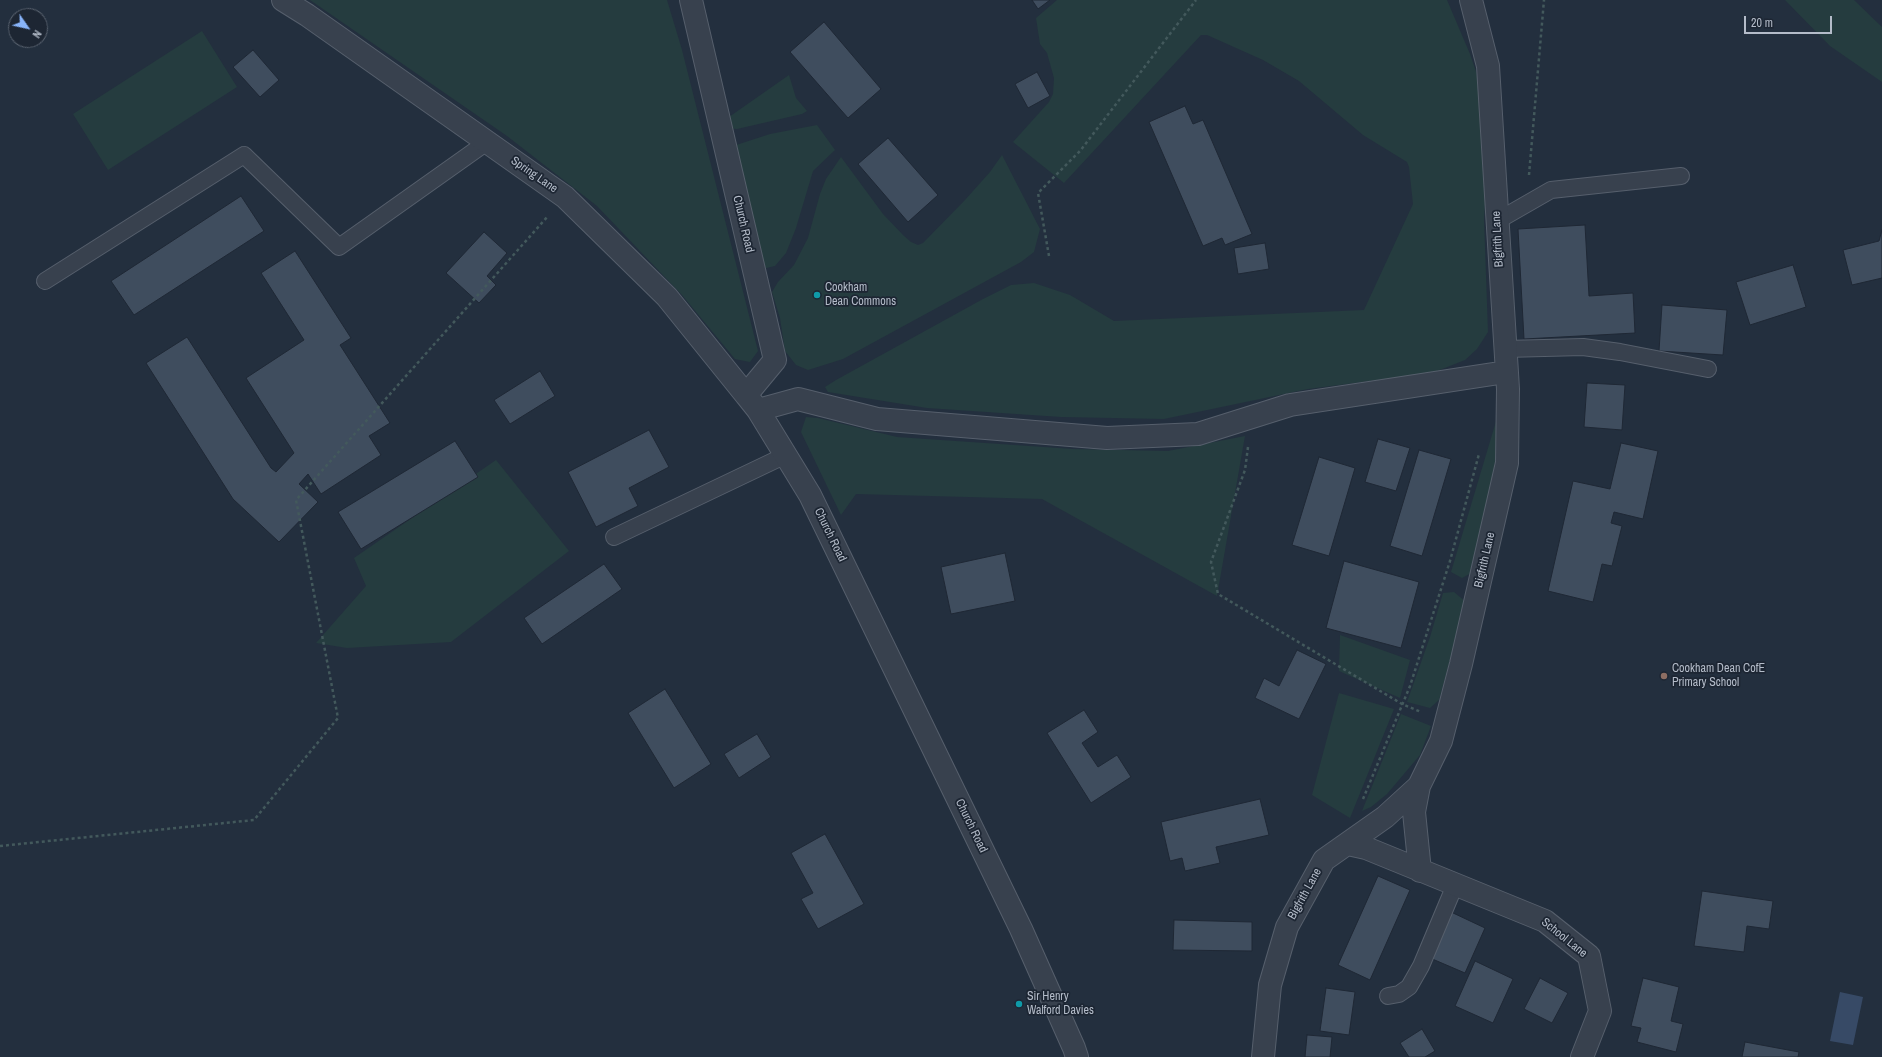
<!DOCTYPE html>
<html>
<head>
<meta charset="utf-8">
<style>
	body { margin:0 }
	#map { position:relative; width:1882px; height:1057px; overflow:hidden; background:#232f3e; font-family:"Archivo Narrow",sans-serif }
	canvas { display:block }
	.north { position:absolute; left:8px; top:8px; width:40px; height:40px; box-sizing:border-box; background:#1d2633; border:1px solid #59626f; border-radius:50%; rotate:124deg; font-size:11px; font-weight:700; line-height:16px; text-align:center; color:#b4bcc9 }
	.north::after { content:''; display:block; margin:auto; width:14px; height:18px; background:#88b4fa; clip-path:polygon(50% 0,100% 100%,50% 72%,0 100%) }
	.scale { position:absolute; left:1744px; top:16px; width:88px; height:18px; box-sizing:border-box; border:2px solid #b4bcc9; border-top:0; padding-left:5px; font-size:12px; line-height:14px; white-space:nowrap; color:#b4bcc9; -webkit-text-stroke:3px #1d2633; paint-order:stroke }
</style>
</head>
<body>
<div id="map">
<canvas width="1882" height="1057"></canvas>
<div class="north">N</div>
<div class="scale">20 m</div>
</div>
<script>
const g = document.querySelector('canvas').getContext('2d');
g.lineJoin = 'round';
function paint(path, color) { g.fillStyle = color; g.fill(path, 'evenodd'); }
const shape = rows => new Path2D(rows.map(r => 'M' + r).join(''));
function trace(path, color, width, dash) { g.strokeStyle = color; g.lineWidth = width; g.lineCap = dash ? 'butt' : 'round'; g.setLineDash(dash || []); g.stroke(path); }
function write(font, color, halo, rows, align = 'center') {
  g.font = font + ' "Archivo Narrow",sans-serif'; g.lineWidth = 3.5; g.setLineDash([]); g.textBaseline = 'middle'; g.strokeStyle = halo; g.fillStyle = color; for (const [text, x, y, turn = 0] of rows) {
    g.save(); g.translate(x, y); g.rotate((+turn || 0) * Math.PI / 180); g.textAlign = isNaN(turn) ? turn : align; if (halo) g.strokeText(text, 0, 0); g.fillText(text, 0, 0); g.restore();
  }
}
paint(shape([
	[310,0,667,0,682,50,758,351,750,362,735,359,682,295,597,206,507,136],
	[1057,0,1447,0,1470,54,1484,95,1489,148,1484,219,1488,332,1477,349,1465,360,1432,373,1308,389,1164,419,1061,417,927,408,828,392,825,387,836,380,983,299,1011,285,1034,283,1070,295,1114,321,1364,310,1413,204,1409,167,1407,162,1363,135,1299,81,1263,60,1207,35,1201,35,1064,183,1013,142,1049,102,1053,94,1054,78,1047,53,1040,44,1036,18],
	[1785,0,1854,0,1882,27,1882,82,1830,46],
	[202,31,237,87,108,170,73,114],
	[789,75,796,98,807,111,802,114,737,129,727,128,729,117],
	[817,125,835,150,813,171,796,228,786,253,775,266,762,269,730,147,770,134],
	[1002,155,1040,229,1034,252,1021,262,843,359,808,370,796,365,785,351,780,318,772,292,778,282,794,265,808,238,820,194,826,179,841,157,883,214,903,235,911,242,918,245,923,243,965,200,990,172],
	[1500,408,1502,429,1473,572,1462,578,1451,572],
	[806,417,818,418,897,437,1073,449,1168,451,1245,436,1217,596,1042,499,856,494,841,515,801,432],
	[496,460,569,551,451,642,347,648,316,643,366,586,354,558],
	[1454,592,1466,602,1439,700,1430,708,1407,702,1430,637,1443,593],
	[1340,635,1410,660,1400,698,1339,671],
	[1339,693,1394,709,1350,818,1312,795],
	[1401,714,1431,726,1420,755,1387,794,1371,807,1362,811]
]), '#253c3f');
paint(shape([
	[1840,992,1863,997,1853,1045,1830,1041]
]), '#374a66');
const building = shape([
	[1032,0,1050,0,1038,9,1032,0],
	[824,22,881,89,848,118,790,52,824,22],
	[253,50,279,80,260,97,233,67,253,50],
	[1037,72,1050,96,1028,108,1015,84,1037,72],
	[1185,106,1193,124,1203,120,1252,234,1225,245,1222,238,1203,246,1149,122,1185,106],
	[888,138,938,195,908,222,858,164,888,138],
	[241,196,264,231,134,315,111,281,241,196],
	[1585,225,1589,296,1633,293,1635,333,1524,339,1518,229,1585,225],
	[1882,230,1882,278,1852,285,1843,250,1879,241,1882,230],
	[484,232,507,253,487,276,496,285,479,303,446,273,484,232],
	[1265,243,1269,269,1238,274,1234,248,1265,243],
	[295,251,351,338,340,345,390,423,369,436,381,455,321,494,308,474,299,484,318,502,279,542,233,499,146,363,187,337,271,468,276,472,294,453,246,378,304,340,261,273,295,251],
	[1793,265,1806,307,1750,325,1736,282,1793,265],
	[1662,305,1727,310,1723,355,1659,351,1662,305],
	[540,371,555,396,510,424,494,400,540,371],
	[1587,383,1625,385,1622,430,1584,427,1587,383],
	[649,430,669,467,629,488,638,506,596,527,568,472,649,430],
	[1378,439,1410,448,1396,491,1365,482,1378,439],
	[455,441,478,477,361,549,338,512,455,441],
	[1621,443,1658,451,1643,519,1614,512,1611,523,1622,526,1612,566,1602,564,1593,602,1548,591,1573,481,1610,489,1621,443],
	[1419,450,1451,459,1422,556,1390,546,1419,450],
	[1319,457,1355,468,1329,556,1292,545,1319,457],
	[1005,553,1015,601,951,614,941,567,1005,553],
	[1344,561,1419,582,1401,648,1326,628,1344,561],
	[604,564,622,589,542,644,524,618,604,564],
	[1297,650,1326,664,1299,719,1255,698,1264,678,1279,686,1297,650],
	[665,689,711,764,674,788,628,713,665,689],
	[1084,710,1098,732,1082,743,1098,767,1117,755,1131,777,1091,803,1047,733,1084,710],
	[757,734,771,757,739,778,724,754,757,734],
	[1260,799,1269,835,1216,847,1220,863,1185,871,1182,858,1170,861,1161,822,1260,799],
	[825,834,864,904,818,929,801,899,813,893,791,853,825,834],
	[1378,876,1410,890,1370,980,1338,965,1378,876],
	[1702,891,1773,901,1769,929,1747,926,1744,952,1694,946,1702,891],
	[1451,912,1485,928,1465,973,1430,958,1451,912],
	[1174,920,1252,922,1252,951,1173,950,1174,920],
	[1475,961,1513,979,1493,1023,1455,1006,1475,961],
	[1540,978,1568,993,1552,1023,1524,1009,1540,978],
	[1643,978,1679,987,1671,1021,1683,1024,1676,1052,1637,1042,1641,1028,1631,1026,1643,978],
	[1326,988,1355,992,1349,1035,1320,1031,1326,988],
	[1422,1029,1435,1051,1425,1057,1409,1057,1400,1043,1422,1029],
	[1307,1035,1332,1037,1330,1057,1305,1057,1307,1035],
	[1745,1042,1799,1052,1798,1057,1742,1057,1745,1042]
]);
paint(building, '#3f4d5e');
trace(building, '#1f2835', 1);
const service = shape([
	[1497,221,1551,190,1681,176],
	[45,281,244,155,339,247,487,142],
	[1505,349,1583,347,1620,352,1708,369],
	[614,537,786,455],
	[1388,996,1399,994,1409,987,1421,966,1455,885]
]);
const minor = shape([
	[283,0,307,15,565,197,667,297,746,395],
	[691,0,775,360,746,395,758,410,810,495,1021,929,1074,1048,1077,1057],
	[758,410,798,399,877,419,1107,438,1198,434,1290,405,1506,372],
	[1419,786,1414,812,1420,871],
	[1348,844,1366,848,1545,921,1589,956,1600,1011,1582,1057],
	[1263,1057,1270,985,1287,927,1324,860,1385,817,1419,786,1441,741,1461,664,1507,463,1508,389,1488,66,1471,0]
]);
trace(service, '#565f6c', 18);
trace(minor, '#565f6c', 24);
trace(shape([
	[1529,175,1544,0],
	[1049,256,1038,193,1080,151,1196,0],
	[1248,447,1245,470,1211,562,1218,594,1402,704,1421,712],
	[1363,799,1410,686,1450,561,1479,454],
	[0,846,254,820,338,718,296,500,548,216]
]), '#43595c', 2.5, [3, 3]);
trace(service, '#38414e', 16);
trace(minor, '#38414e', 22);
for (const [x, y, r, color] of [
	[817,295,4,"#0f9aa8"],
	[1664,676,4,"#8d6e63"],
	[1019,1004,4,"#0f9aa8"]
]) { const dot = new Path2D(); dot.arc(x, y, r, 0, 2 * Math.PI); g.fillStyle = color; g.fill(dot); trace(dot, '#1d2633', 1.5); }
write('12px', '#b4bcc9', '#1d2633', [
	["Spring Lane",534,175,35],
	["Church Road",743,224,77],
	["Bigfrith Lane",1498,239,-93],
	["Church Road",830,535,64],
	["Bigfrith Lane",1485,560,-77],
	["Church Road",971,826,64],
	["Bigfrith Lane",1305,894,-61],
	["School Lane",1564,938,39]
]);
write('12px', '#b4bcc9', '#1d2633', [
	["Cookham",825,288],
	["Dean Commons",825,302],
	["Cookham Dean CofE",1672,669],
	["Primary School",1672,683],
	["Sir Henry",1027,997],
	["Walford Davies",1027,1011]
], 'left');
</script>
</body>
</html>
